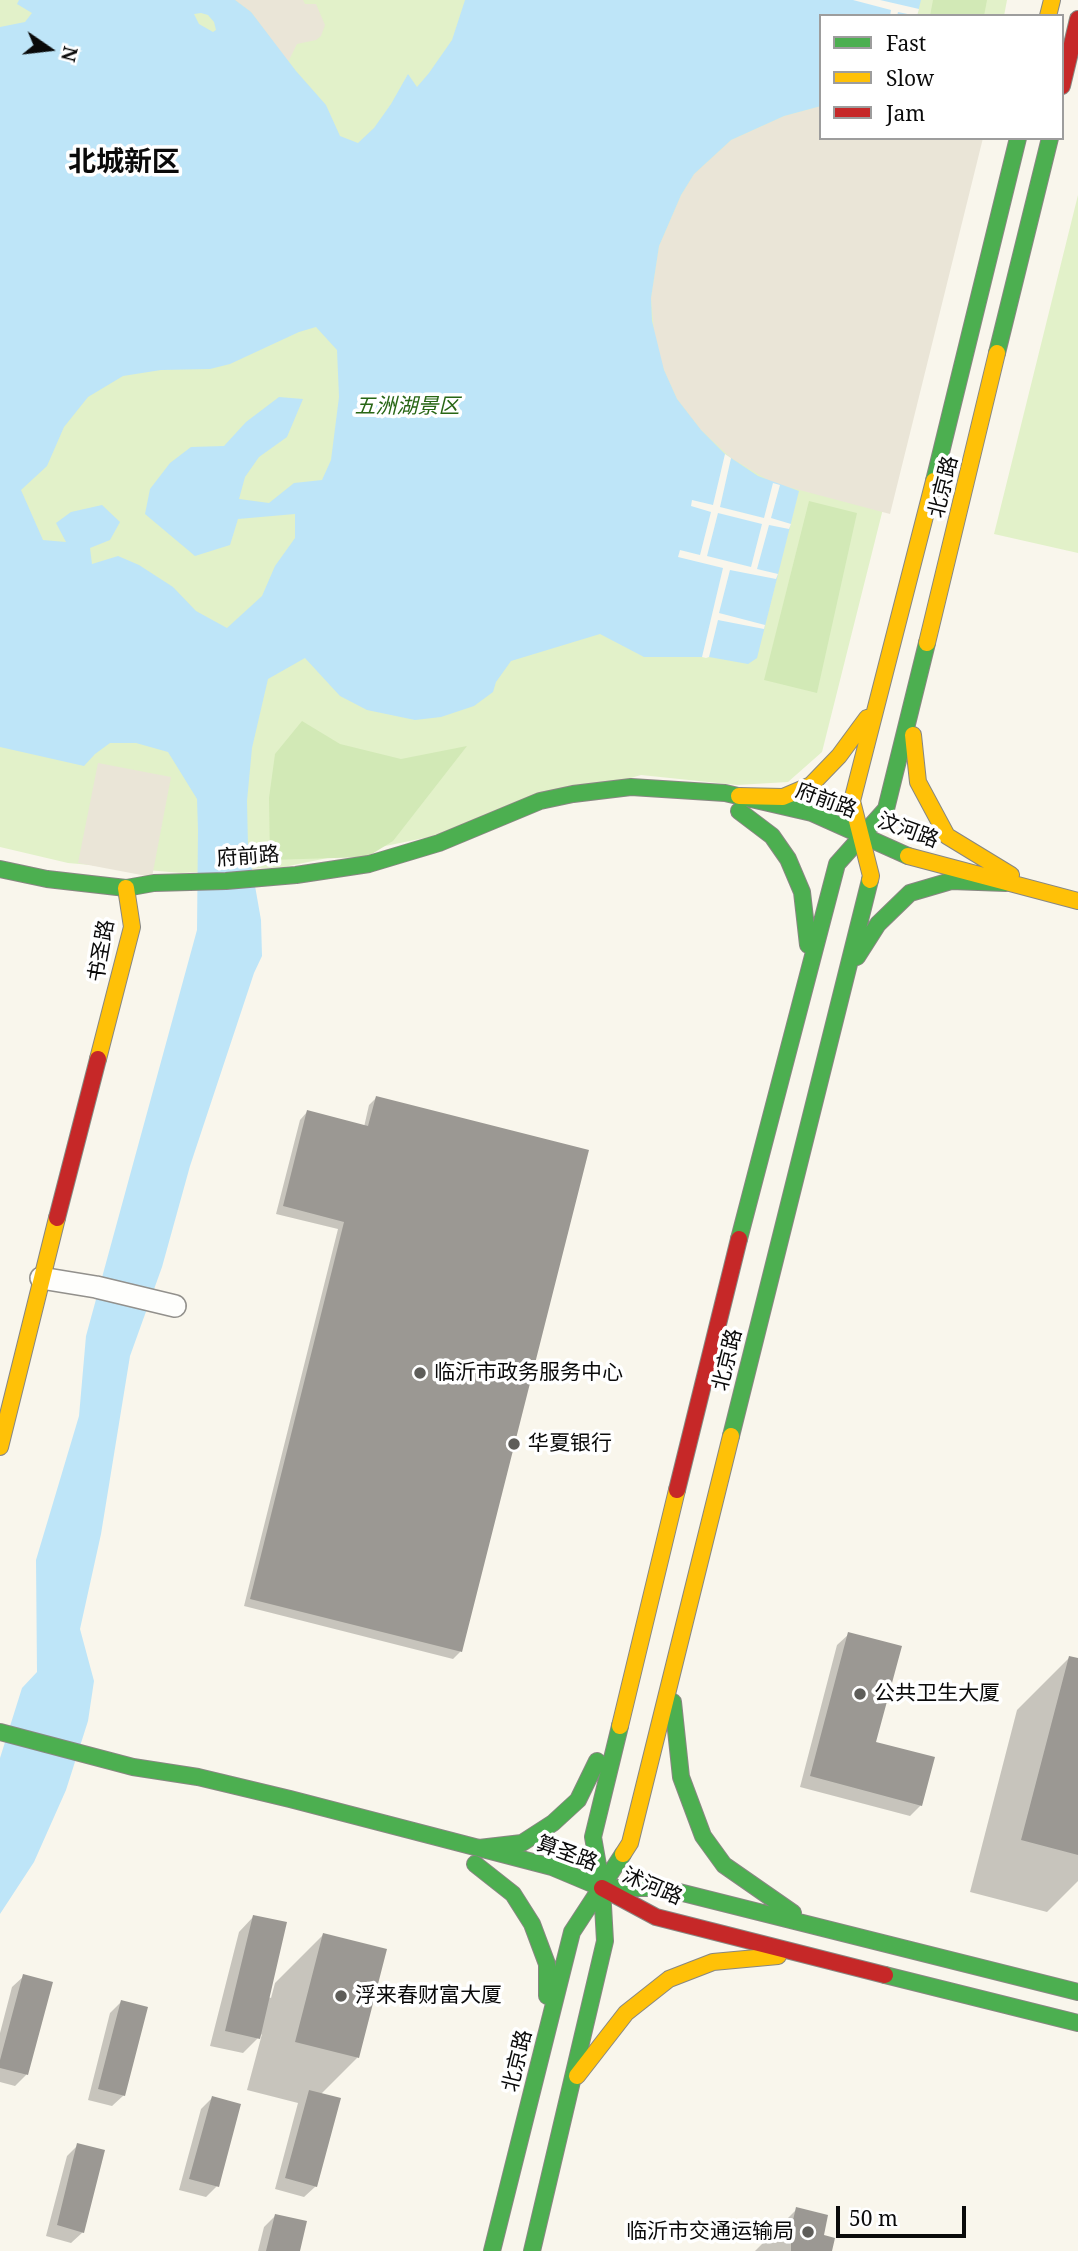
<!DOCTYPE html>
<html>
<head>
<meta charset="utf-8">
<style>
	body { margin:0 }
	#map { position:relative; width:1078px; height:2251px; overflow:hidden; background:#f9f6ec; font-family:"Noto Serif",serif }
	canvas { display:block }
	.legend { position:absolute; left:819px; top:14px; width:245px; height:126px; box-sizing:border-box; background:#fff; border:2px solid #9d9d9d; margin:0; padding:9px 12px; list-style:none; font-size:21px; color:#0a0a0a }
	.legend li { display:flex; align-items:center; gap:14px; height:35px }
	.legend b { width:35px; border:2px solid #9d9d9d }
	.north { position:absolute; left:14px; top:14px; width:70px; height:70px; -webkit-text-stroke:5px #fff; paint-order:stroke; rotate:104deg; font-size:19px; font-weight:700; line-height:28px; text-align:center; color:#0a0a0a }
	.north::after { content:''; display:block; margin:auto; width:24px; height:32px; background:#0a0a0a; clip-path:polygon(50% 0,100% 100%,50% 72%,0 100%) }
	.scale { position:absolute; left:836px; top:2206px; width:130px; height:32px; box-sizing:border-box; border:4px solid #0a0a0a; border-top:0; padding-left:9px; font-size:21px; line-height:24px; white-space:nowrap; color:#0a0a0a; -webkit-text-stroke:5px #fff; paint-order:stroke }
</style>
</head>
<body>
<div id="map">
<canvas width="1078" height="2251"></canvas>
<ul class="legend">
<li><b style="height:9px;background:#4caf50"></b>Fast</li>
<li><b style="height:9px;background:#ffc107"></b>Slow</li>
<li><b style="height:9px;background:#c62828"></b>Jam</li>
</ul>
<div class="north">N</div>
<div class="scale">50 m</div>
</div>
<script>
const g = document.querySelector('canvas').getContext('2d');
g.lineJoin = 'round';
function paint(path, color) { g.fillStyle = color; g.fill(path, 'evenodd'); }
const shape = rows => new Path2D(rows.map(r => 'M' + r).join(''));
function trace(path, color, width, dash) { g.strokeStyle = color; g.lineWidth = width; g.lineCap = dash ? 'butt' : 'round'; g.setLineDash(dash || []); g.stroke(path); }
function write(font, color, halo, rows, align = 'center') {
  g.font = font + ' "Noto Serif","Noto Sans SC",serif'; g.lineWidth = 7; g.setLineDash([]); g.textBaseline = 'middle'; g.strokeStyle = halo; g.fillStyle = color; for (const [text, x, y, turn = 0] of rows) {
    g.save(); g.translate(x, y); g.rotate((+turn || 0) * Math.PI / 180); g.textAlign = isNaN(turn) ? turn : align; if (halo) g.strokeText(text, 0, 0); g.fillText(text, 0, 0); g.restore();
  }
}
paint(shape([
	[0,0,1007,0,1004,16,821,16,821,138,976,138,822,752,788,782,737,785,641,775,429,837,284,867,181,873,68,863,0,847],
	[1078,195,1078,553,994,534]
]), '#e2f1c9');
paint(shape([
	[933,0,987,0,984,16,930,16],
	[809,501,857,513,817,693,764,680],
	[302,721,340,744,401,759,467,746,393,841,367,857,270,860,269,798,275,754]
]), '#d2e9b6');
paint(shape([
	[235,0,303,0,305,4,316,4,325,25,321,36,316,40,297,44,288,62,251,12],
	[821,106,821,138,983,138,890,514,773,483,731,458,701,430,677,399,664,370,655,341,651,298,659,246,681,195,694,174,731,140,784,116],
	[98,763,171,777,152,877,78,863]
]), '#eae5d7');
paint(shape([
	[19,0,235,0,251,12,296,71,326,105,340,136,358,143,374,128,391,104,408,74,417,87,429,73,452,40,465,0,921,0,917,16,821,16,821,106,784,116,731,140,694,174,681,195,659,246,651,298,652,321,664,370,677,399,701,430,725,454,758,476,799,491,757,658,748,664,709,657,644,657,600,634,511,661,496,682,493,692,474,706,441,717,415,720,367,710,340,696,305,658,268,679,252,748,247,801,248,846,261,920,262,956,254,973,190,1166,162,1267,130,1356,101,1534,80,1629,94,1681,88,1721,66,1790,34,1862,0,1914,0,1758,22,1688,37,1672,36,1560,79,1416,86,1336,197,930,198,830,197,799,168,752,136,743,110,743,95,754,84,766,0,747,0,27,25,22,32,13,17,4],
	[201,13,208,15,214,22,216,30,213,32,199,24,194,14],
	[316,327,337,350,339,397,331,460,322,480,294,483,269,503,239,499,245,477,259,457,287,437,303,399,279,397,246,422,224,446,191,447,170,463,150,489,145,514,195,556,230,545,238,519,295,514,295,538,275,566,262,596,227,628,196,611,173,587,139,565,118,556,92,564,90,548,110,540,120,522,102,505,71,512,56,523,66,542,43,540,21,490,47,466,64,427,88,397,123,376,161,370,210,369,230,364,299,332]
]), '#bee5f8');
paint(shape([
	[853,0,880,0,919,9,917,16,898,12,897,16,890,16,891,10],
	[725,454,731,458,720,507,764,518,773,483,780,485,771,518,791,524,789,529,769,525,757,569,778,574,776,579,730,570,719,613,765,625,764,629,718,620,709,657,706,658,702,657,723,568,678,557,680,550,700,555,711,512,691,506,692,500,713,505],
	[718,513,762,524,751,567,707,556]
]), '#f9f6ec');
paint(shape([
	[376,1098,460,1652,453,1659,244,1606,338,1229,276,1214,300,1120,307,1112,364,1127,369,1105],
	[849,1634,874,1743,921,1805,910,1816,800,1787,837,1645],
	[1069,1658,1078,1660,1078,1881,1047,1912,970,1892,1017,1710],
	[254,1916,268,1997,271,1998,275,1983,323,1935,357,2058,320,2095,316,2186,304,2197,275,2189,298,2103,247,2090,262,2034,243,2053,210,2046,239,1932],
	[24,1976,50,1983,26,2075,15,2086,0,2082,0,2033,12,1987],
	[121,2002,124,2095,112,2106,88,2100,110,2013],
	[212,2098,217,2186,206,2197,179,2190,201,2109],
	[78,2145,83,2232,71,2243,46,2236,67,2156],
	[797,2209,822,2236,830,2251,755,2251],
	[275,2216,298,2251,258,2251,264,2227]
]), '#0003');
paint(shape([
	[376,1096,589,1150,462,1652,250,1599,344,1222,283,1206,307,1110,368,1126],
	[848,1632,902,1646,876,1742,935,1757,922,1806,810,1776],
	[1069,1656,1078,1658,1078,1855,1021,1840],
	[253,1915,287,1922,260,2039,225,2031],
	[323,1933,387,1949,359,2058,295,2042],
	[23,1974,53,1982,28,2075,0,2068,0,2060],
	[121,2000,148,2007,125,2096,98,2089],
	[309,2090,341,2098,317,2187,285,2178],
	[212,2096,241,2104,219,2187,189,2179],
	[77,2143,105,2150,84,2233,57,2225],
	[796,2207,828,2215,824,2235,835,2238,832,2251,791,2251,791,2229],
	[275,2214,307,2221,300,2251,266,2251]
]), '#9b9893');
const street = shape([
	[41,1278,96,1287,175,1306]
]);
const fast = shape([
	[997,353,1050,138],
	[934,481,1018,138],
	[739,811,772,836,788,859,802,892,808,945],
	[0,869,47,879,126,888,154,883,226,881,296,875,369,864,439,843,540,801,573,794,631,787,725,793,812,813,908,856],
	[857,957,878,924,910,893,951,881,1006,883],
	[739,1239,837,864,886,809,927,643],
	[731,1436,870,880],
	[673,1702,681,1777,703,1836,724,1865,793,1913],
	[0,1732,133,1767,198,1777,290,1799,552,1867,602,1888],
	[479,1848,522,1843,553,1823,578,1800,597,1761],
	[475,1864,513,1894,532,1924,547,1964,547,1996],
	[604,1888,663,1888,1078,1992],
	[885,1975,1078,2023],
	[492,2251,572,1932,623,1854],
	[532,2251,605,1941,602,1888,593,1837,620,1726]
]);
const slow = shape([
	[1048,16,1052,0],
	[927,643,997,353],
	[913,735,918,782,947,836,1011,875],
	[739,796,783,797,811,785,839,756,867,718],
	[908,856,1078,901],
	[870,880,871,876,852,801,934,481],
	[98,1059,132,927,126,888],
	[0,1447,57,1218],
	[620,1726,677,1490],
	[623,1854,630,1843,731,1436],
	[577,2076,626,2013,669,1979,713,1962,778,1956]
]);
const jam = shape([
	[1062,86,1078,19],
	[57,1218,98,1059],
	[677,1490,739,1239],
	[602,1888,656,1917,885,1975]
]);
trace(street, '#92908c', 24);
trace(fast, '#888782', 18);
trace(slow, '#888782', 18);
trace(jam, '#888782', 18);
trace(street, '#fefefc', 21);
trace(fast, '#4caf50', 16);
trace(slow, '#ffc107', 16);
trace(jam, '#c62828', 16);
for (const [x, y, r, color] of [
	[420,1373,7,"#5e5d59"],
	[514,1444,7,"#5e5d59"],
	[860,1694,7,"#5e5d59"],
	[341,1996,7,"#5e5d59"],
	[808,2232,7,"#5e5d59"]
]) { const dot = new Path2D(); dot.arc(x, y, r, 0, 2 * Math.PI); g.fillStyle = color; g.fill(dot); trace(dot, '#fff', 2.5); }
write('italic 21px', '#286615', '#fff', [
	["五洲湖景区",407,407]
]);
write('21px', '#0a0a0a', '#fff', [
	["北京路",944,487,-76],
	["府前路",826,801,20],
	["汶河路",908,831,20],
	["府前路",248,857,-4],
	["书圣路",102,951,-80],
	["北京路",728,1360,-76],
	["算圣路",567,1854,20],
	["沭河路",652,1887,23],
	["北京路",518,2061,-76]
]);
write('21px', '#0a0a0a', '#fff', [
	["临沂市政务服务中心",434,1373],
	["华夏银行",528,1444],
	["公共卫生大厦",874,1694],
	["浮来春财富大厦",355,1996],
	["临沂市交通运输局",794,2232,"right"]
], 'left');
write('bold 28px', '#0a0a0a', '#fff', [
	["北城新区",124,163]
]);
</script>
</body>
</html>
